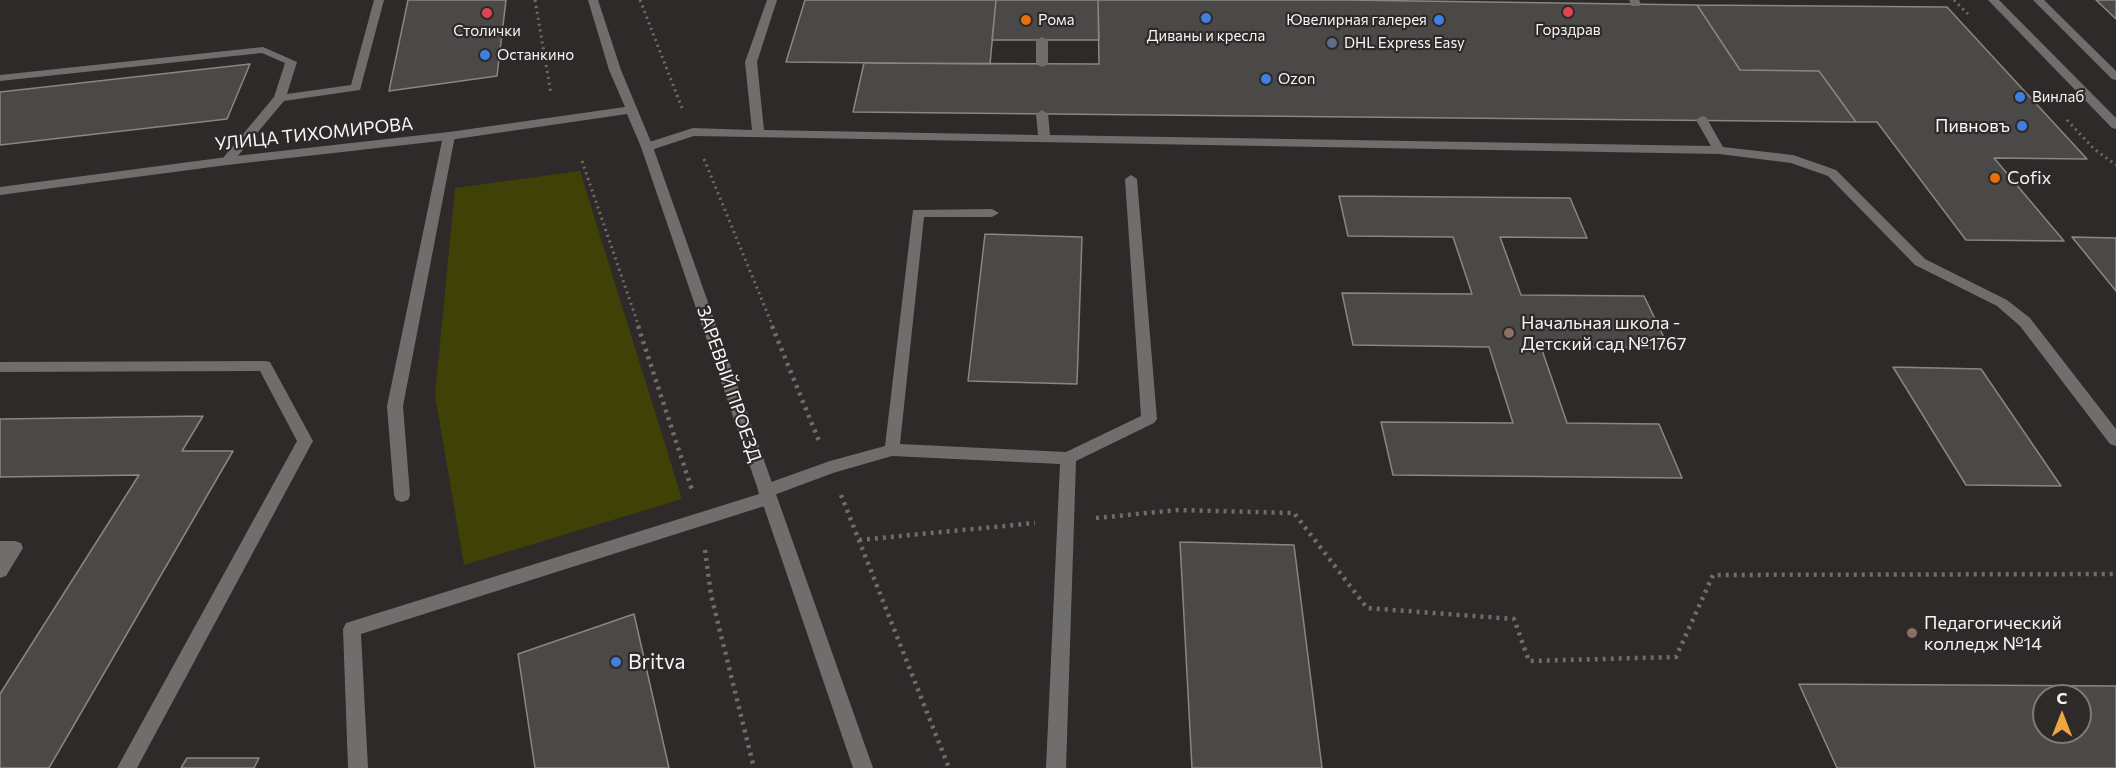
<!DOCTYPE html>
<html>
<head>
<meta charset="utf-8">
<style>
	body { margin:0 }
	#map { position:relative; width:2116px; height:768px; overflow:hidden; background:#2d2a29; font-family:Commissioner,sans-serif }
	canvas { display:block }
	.north { position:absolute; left:2032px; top:684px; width:60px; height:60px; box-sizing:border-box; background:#2d2a29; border:2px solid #7d7b7a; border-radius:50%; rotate:0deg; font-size:16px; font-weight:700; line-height:24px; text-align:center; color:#f6f5f4 }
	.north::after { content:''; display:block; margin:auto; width:21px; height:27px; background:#f0a63f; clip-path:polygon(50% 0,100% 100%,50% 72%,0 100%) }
</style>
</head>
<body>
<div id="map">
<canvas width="2116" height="768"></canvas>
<div class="north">С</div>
</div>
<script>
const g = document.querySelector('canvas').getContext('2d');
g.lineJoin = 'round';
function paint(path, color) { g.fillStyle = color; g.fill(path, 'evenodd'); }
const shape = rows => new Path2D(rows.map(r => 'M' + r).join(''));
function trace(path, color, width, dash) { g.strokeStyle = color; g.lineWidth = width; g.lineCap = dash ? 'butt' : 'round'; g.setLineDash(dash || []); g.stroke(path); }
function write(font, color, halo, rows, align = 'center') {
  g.font = font + ' Commissioner,sans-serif'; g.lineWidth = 4.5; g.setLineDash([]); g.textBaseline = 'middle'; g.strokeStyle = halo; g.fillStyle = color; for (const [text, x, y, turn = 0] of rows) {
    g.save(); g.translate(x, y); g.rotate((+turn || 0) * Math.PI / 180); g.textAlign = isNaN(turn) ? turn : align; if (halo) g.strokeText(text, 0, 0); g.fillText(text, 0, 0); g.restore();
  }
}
paint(shape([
	[580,171,682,499,464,565,435,395,455,188]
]), '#404106');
const building = shape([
	[408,0,506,0,497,76,389,91,408,0],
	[805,0,996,0,990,64,786,62,805,0],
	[996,0,1098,0,1099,40,992,40,996,0],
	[1098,0,1348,0,1697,5,1740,70,1819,71,1856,122,853,112,864,63,1099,64,1098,0],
	[2096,0,2116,0,2116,19,2096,0],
	[1697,5,1947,7,2087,159,1994,158,2064,241,1966,240,1877,122,1856,122,1819,71,1740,70,1697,5],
	[250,64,227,119,0,145,0,92,250,64],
	[1339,196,1570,198,1587,238,1500,237,1521,295,1644,296,1669,348,1541,347,1567,423,1659,424,1682,478,1393,475,1381,422,1513,423,1489,347,1353,345,1342,293,1472,294,1453,237,1348,236,1339,196],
	[985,234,1082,237,1077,384,968,381,985,234],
	[2072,237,2116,238,2116,291,2072,237],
	[1893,367,1981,369,2061,486,1966,485,1893,367],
	[203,416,182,451,233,451,49,768,0,768,0,694,139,475,0,477,0,419,203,416],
	[1180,542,1294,545,1322,768,1192,768,1180,542],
	[634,614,669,768,535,768,518,654,634,614],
	[1799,684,2116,686,2116,768,1837,768,1799,684],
	[2044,696,2080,696,2080,732,2044,732,2044,696],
	[187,758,259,758,254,768,181,768,187,758]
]);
paint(building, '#4b4947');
trace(building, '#898784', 1.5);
trace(shape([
	[535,0,551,94],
	[640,0,682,108],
	[1954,0,1968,14],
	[2067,120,2094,149,2116,165],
	[704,159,773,327],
	[582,161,639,327]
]), '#6f6d6c', 3, [2, 4]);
trace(shape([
	[638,326,692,490],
	[772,326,819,441],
	[841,495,949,768],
	[1096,518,1178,510,1294,513,1367,608,1514,619,1529,661,1676,657,1713,575,2116,574],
	[859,540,1035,523],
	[705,550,711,595,754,768]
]), '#6f6d6c', 4.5, [3, 5]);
paint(shape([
	[374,0,384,0,360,90,284,101,231,164,227,165,223,164,221,161,223,158,274,97,285,63,262,53,0,81,0,75,263,47,297,62,287,94,351,85,374,0],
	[767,0,777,0,757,62,764,130,1038,135,1036,114,1042,110,1048,114,1050,135,1711,146,1696,120,1702,116,1706,117,1723,147,1793,155,1836,170,1925,259,2007,300,2030,318,2116,429,2116,446,2110,444,2020,326,1997,306,1915,265,1828,176,1791,163,1719,154,694,136,651,150,643,150,641,147,643,144,693,128,752,130,745,62,767,0],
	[1629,0,1639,0,1641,4,1640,6,1632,6,1629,0],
	[1988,0,1999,0,2116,118,2116,129,2112,128,1988,0],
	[2033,0,2044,0,2116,71,2116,80,2112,79,2033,0],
	[1042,37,1048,40,1048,64,1042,67,1036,64,1036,40,1042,37],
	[449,132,455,136,403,406,410,495,408,500,402,502,396,500,394,495,387,406,443,136,449,132],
	[1131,175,1137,179,1157,419,1154,423,1076,461,1066,768,1046,768,1060,464,892,456,833,473,774,495,776,498,774,503,361,634,368,768,348,768,343,629,346,623,759,494,758,491,760,486,830,461,885,446,913,210,992,209,999,213,992,217,924,217,900,444,1066,452,1141,416,1125,179,1131,175],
	[265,361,270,362,313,441,137,768,117,768,297,441,260,371,0,372,0,362,265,361],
	[0,541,15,541,21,543,23,548,6,576,0,578,0,541]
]), '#6f6e6d');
paint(shape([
	[588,0,598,0,621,70,653,147,873,768,853,768,641,147,627,114,449,140,227,165,0,195,0,187,227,157,449,132,625,107,609,70,588,0]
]), '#6f6e6d');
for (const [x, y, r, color] of [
	[1568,12,6,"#e0444e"],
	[487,13,6,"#e0444e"],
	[1206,18,6,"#3f7fe0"],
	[1026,20,6,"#e8710a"],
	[1439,20,6,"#3f7fe0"],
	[1332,43,6,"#5c6f8a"],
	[485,55,6,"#3f7fe0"],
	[1266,79,6,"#3f7fe0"],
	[2020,97,6,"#3f7fe0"],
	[2022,126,6,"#3f7fe0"],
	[1995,178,6,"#e8710a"],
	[1509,333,6,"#8d6e63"],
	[1912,633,6,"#8d6e63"],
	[616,662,6,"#3f7fe0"]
]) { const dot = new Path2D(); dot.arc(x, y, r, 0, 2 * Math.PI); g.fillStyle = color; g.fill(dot); trace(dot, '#2d2a29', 2); }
write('15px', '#f6f5f4', '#2d2a29', [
	["Рома",1038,20],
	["Ювелирная галерея",1427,20,"right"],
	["Горздрав",1568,30,"center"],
	["Столички",487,31,"center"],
	["Диваны и кресла",1206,36,"center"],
	["DHL Express Easy",1344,43],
	["Останкино",497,55],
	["Ozon",1278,79],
	["Винлаб",2032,97]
], 'left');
write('18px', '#f6f5f4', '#2d2a29', [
	["Пивновъ",2010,126,"right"],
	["Cofix",2007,178],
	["Начальная школа -",1521,323],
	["Детский сад №1767",1521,344],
	["Педагогический",1924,623],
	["колледж №14",1924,644]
], 'left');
write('18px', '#f6f5f4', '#2d2a29', [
	["УЛИЦА ТИХОМИРОВА",314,134,-6],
	["ЗАРЕВЫЙ ПРОЕЗД",729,384,71]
]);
write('21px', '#f6f5f4', '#2d2a29', [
	["Britva",628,662]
], 'left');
</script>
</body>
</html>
